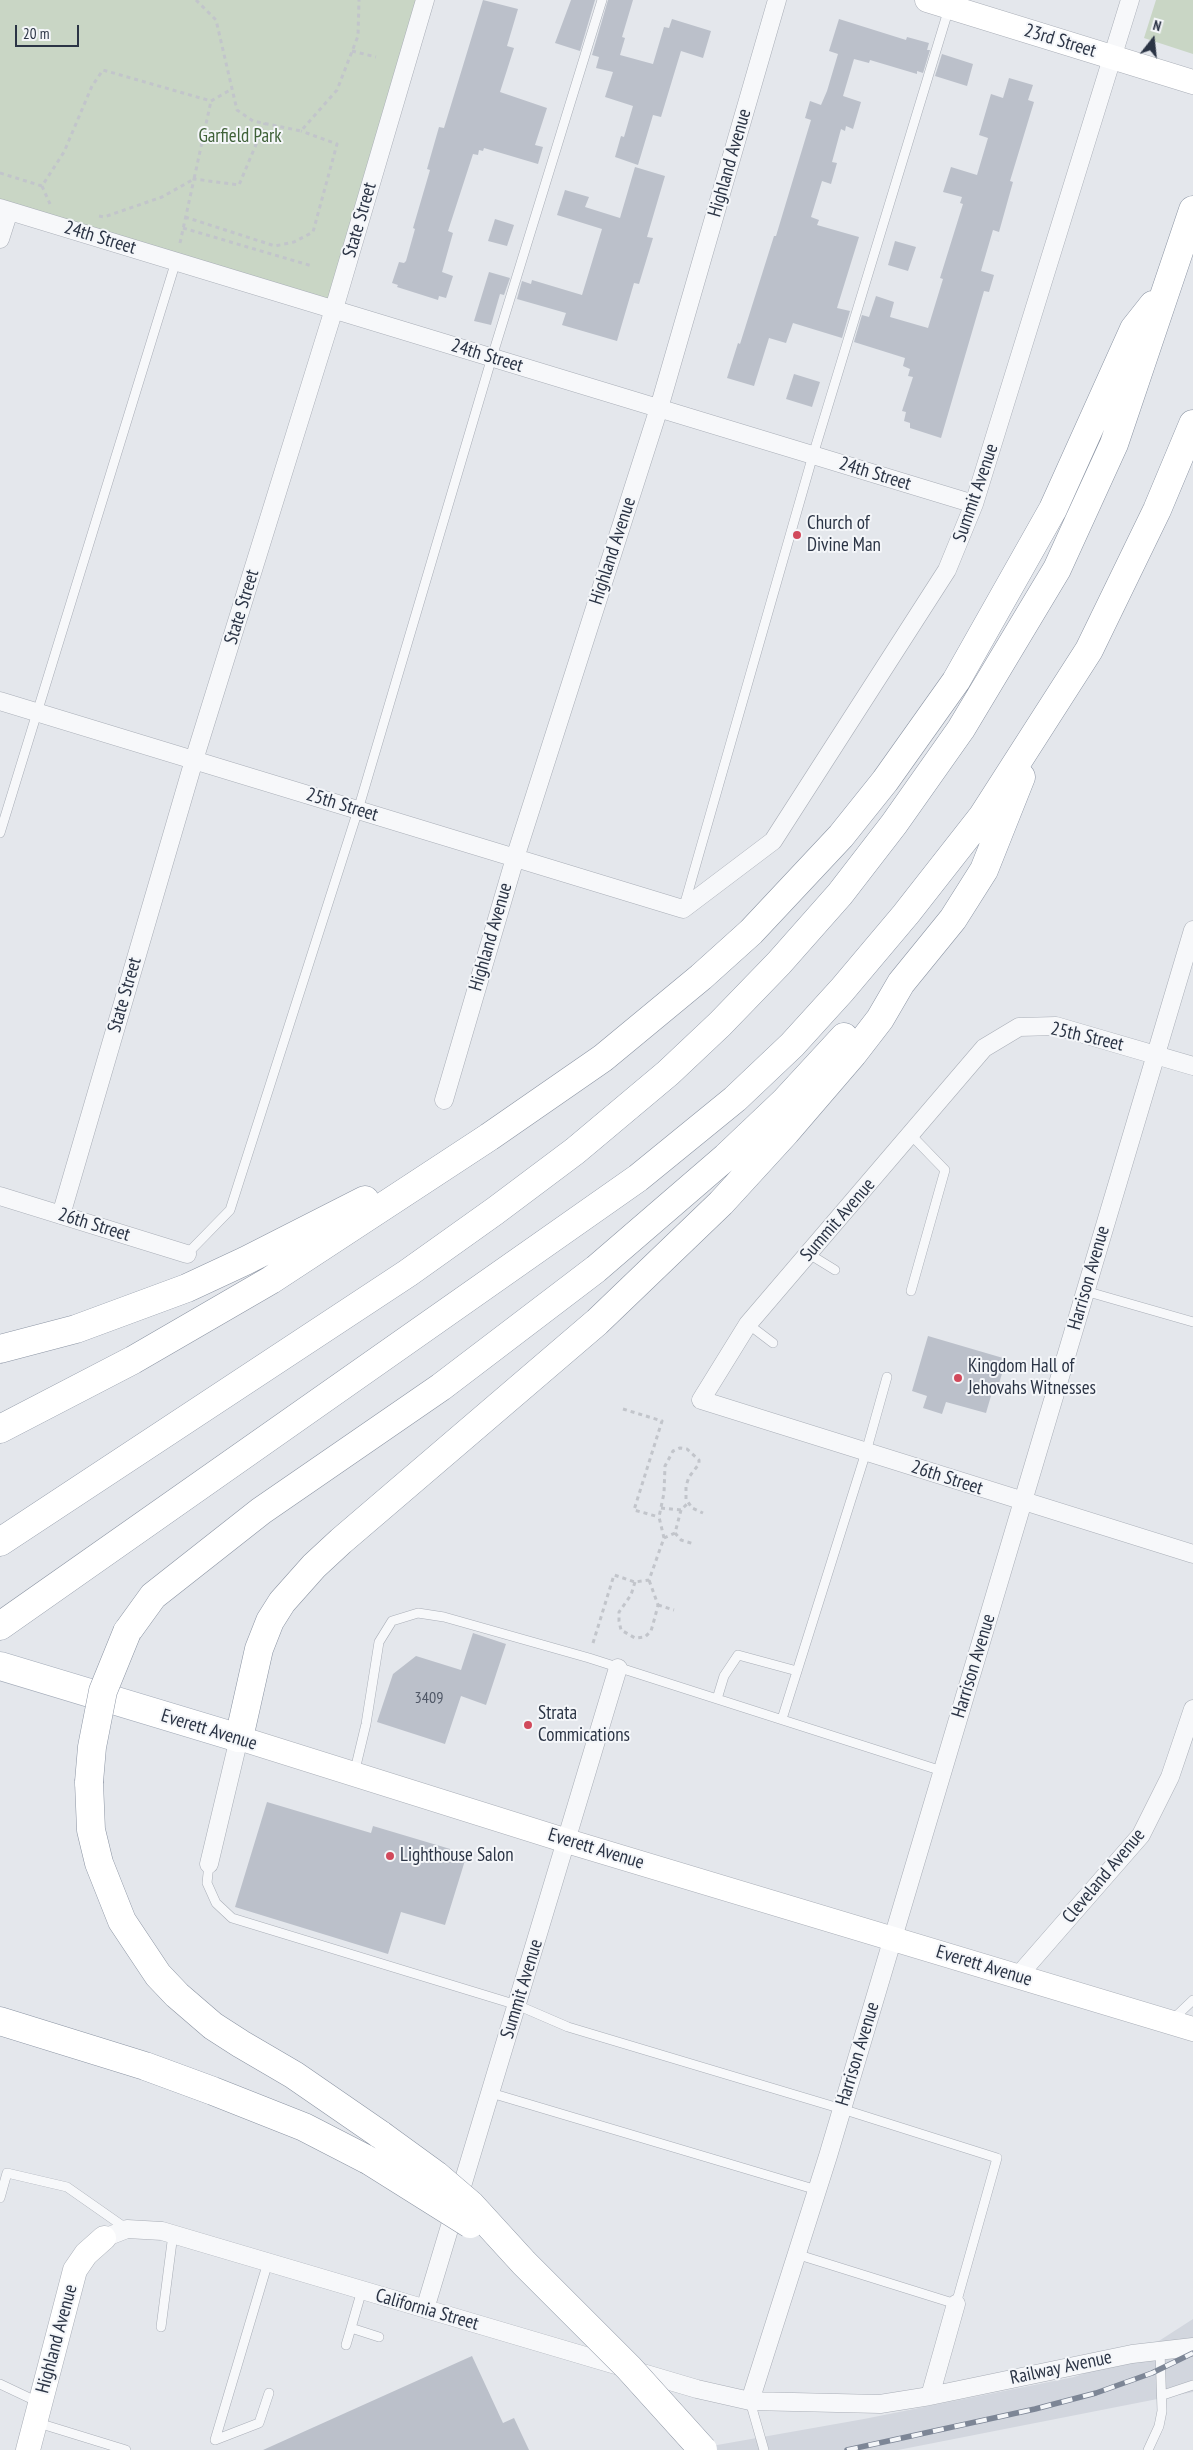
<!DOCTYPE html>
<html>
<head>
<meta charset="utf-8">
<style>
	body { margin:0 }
	#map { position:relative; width:1193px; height:2450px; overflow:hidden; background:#e4e7ec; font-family:"PT Sans Narrow",sans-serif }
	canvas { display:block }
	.north { position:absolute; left:1128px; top:15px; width:50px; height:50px; -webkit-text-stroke:4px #f4f6f9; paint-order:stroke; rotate:16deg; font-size:14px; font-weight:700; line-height:20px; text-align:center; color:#2b3445 }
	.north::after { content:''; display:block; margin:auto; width:18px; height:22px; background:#2b3445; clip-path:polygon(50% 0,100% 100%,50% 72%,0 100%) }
	.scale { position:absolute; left:15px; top:25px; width:64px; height:22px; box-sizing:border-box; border:2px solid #2b3445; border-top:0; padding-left:6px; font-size:15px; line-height:18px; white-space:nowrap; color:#2b3445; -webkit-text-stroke:4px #f4f6f9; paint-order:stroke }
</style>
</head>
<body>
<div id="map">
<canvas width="1193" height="2450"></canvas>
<div class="north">N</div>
<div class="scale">20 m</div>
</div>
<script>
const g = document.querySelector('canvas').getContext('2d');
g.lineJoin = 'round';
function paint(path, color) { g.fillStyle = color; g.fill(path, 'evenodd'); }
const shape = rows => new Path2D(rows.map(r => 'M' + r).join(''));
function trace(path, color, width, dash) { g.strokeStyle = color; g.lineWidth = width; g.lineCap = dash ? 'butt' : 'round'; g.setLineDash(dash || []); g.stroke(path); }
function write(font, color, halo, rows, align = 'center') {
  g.font = font + ' "PT Sans Narrow",sans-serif'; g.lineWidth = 4; g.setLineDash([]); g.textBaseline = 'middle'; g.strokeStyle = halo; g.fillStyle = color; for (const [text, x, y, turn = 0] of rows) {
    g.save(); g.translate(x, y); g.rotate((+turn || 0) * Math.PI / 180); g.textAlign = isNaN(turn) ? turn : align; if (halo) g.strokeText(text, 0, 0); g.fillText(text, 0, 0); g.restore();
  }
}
paint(shape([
	[1193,2319,1193,2392,898,2450,689,2450,864,2419,1074,2377,1134,2357]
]), '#d2d6de');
paint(shape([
	[0,0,425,0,334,309,0,208],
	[1156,0,1193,0,1193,54,1144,38]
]), '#c9d6c5');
paint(shape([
	[483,0,518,9,507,46,514,48,500,92,547,108,535,145,543,147,538,164,484,148,483,151,479,150,478,155,473,154,448,231,453,233,442,272,453,276,446,298,439,296,438,300,397,287,398,285,392,283,399,262,404,263,406,261,415,229,413,228,430,170,427,169,439,127,444,128],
	[571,0,595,0,580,51,555,43],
	[608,0,633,0,622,37,625,38,620,55,653,64,664,27,669,28,672,19,711,31,703,58,681,51,661,117,653,115,638,165,615,157,621,136,624,137,633,106,605,97,613,72,596,68,599,57,592,55],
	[839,19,906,40,907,37,929,43,927,50,930,50,923,73,917,71,917,74,870,60,869,63,854,59,843,96,861,102,853,129,846,126,845,131,841,129,832,162,837,163,831,184,822,181,811,217,819,220,817,225,859,237,837,308,850,311,842,338,793,323,786,343,769,338,754,386,727,378,738,343,740,344,774,236,776,236,811,120,805,118,810,101,821,105,827,91,838,54,829,51],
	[942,54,973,64,967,86,935,76],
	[1009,78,1033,85,1028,100,1034,102,1010,181,1013,182,999,232,993,230,981,271,994,275,989,292,984,291,941,438,910,428,910,423,904,421,906,412,902,411,913,377,908,376,910,369,903,366,905,358,854,342,862,315,869,317,876,296,894,302,890,317,928,328,943,279,940,278,963,204,960,203,962,197,943,192,951,167,977,175,988,138,979,135,991,94,1003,98],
	[635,167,665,176,647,237,653,238,639,284,634,283,617,341,562,325,566,313,517,299,522,281,531,284,532,280,582,295,602,229,557,215,565,190,589,197,585,207,620,218],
	[495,219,514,225,507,246,488,241],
	[895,241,916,247,908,271,888,265],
	[489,272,510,278,504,295,500,294,491,325,474,321],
	[794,374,820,382,812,407,786,399],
	[928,1336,1003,1358,1001,1366,1004,1367,997,1390,993,1389,986,1413,946,1402,942,1414,923,1408,927,1396,912,1391],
	[473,1633,506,1644,486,1705,461,1696,445,1744,377,1722,393,1674,416,1656,461,1670],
	[267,1802,371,1833,373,1826,467,1854,445,1925,401,1912,388,1954,235,1907],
	[472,2356,503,2423,514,2418,529,2450,263,2450]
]), '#bbc0ca');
const lane = shape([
	[0,833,176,261],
	[684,906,813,455,949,8],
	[187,1254,230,1210,358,810,492,357,602,0],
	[809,1254,835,1270],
	[911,1291,945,1170,911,1135],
	[1085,1291,1193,1322],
	[748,1324,773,1343],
	[717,1699,724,1676,738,1655,797,1671],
	[782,1719,866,1452,887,1377],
	[354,1774,366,1724,379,1642,392,1621,418,1613,444,1617,589,1658,942,1771],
	[209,1864,207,1883,216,1903,232,1918,517,2005,568,2027,842,2109,997,2158,956,2304,796,2254],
	[1172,2020,1193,2000],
	[491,2093,817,2190],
	[0,2198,7,2173,67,2187,127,2229],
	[268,2262,215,2440,259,2423,269,2393],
	[362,2290,351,2328,379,2337],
	[161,2327,173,2234],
	[346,2345,351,2328],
	[0,2384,38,2402],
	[1163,2395,1193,2385],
	[750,2401,764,2450],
	[35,2422,126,2450],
	[1148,2450,1159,2426,1162,2411,1160,2351]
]);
const street = shape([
	[0,208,974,504],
	[0,239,9,211],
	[0,701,683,909,773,841,947,570,974,504,1130,0],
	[1193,1066,1056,1026,1019,1027,984,1048,748,1324,701,1400,1193,1554],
	[444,1100,515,858,659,408,777,0],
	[0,1196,187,1254],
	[61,1215,194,760,334,309,425,0],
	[209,1864,239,1738],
	[1018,1976,1141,1835,1170,1777,1193,1709],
	[104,2238,127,2229,162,2231,697,2389,750,2401,880,2404,930,2396,1132,2354,1193,2347],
	[425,2309,618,1668],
	[930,2396,956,2304],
	[750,2401,828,2156,1193,930]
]);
const secondary = shape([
	[927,0,1193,82],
	[239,1738,567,1841,1193,2029],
	[28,2450,75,2270,86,2254,104,2238]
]);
const primary = shape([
	[0,1666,239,1738]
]);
const highway = shape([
	[0,1349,76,1329,187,1288,245,1261,365,1200],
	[0,1429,133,1360,271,1280,489,1137,603,1058,701,977,751,932,841,836,885,781,956,681,1053,509,1134,329,1153,305],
	[0,1542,408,1273,495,1211,575,1151,668,1073,720,1024,779,963,840,894,894,824,961,729,1057,569,1114,444,1193,210],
	[0,1626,638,1178,735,1099,792,1045,842,990,906,914,982,817,1089,650,1157,510,1193,424],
	[127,1632,153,1596,261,1511,441,1387,596,1269,726,1157,784,1102,844,1037],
	[239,1738,259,1649,270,1621,282,1602,314,1566,341,1541,597,1322,721,1203,786,1132,853,1054,880,1019,901,983,953,919,984,870,1021,777],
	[89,1782,91,1830,99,1863,122,1921,158,1975,177,1995,213,2026,241,2044,294,2075,381,2135],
	[0,2021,145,2066,213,2091,304,2127,368,2160]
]);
trace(lane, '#a9aeb7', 10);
trace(street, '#a9aeb7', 19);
trace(secondary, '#a9aeb7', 25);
trace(primary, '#a3abb8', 29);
trace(highway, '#8b94a3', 29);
trace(shape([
	[196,0,216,20,237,110,253,121,301,131,337,90,358,36,359,0],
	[352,51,376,57],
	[0,173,42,186,64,152,92,86,103,70,211,101,232,89],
	[42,186,50,204],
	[99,216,104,217,162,197,194,179,211,101],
	[185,217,275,246,294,242,313,232,337,144,301,131],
	[183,228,312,266],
	[180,243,194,179,239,185,265,123],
	[623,1409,662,1421,634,1510,659,1517],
	[661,1508,681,1510,688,1503],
	[675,1533,681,1540,694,1544],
	[664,1538,675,1533,681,1510],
	[635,1582,631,1595,619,1612,619,1621,621,1630,635,1638,645,1637,651,1631,655,1617,658,1605,649,1580],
	[658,1605,674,1610],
	[593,1643,614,1575,635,1582,649,1580,664,1538,659,1517,664,1493,665,1466,673,1451,680,1448,687,1449,699,1460,699,1464,689,1477,686,1486,686,1499,692,1508,703,1513]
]), '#c2c5cb', 3, [4, 4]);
trace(lane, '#f7f8fa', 9);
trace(street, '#f7f8fa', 18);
trace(secondary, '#fff', 24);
trace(primary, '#fff', 28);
trace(highway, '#fff', 28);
const rail = shape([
	[847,2450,1035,2409,1096,2393,1152,2373,1193,2353]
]);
trace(rail, '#7d8696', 5.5);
trace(rail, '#f4f6f9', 4, [11]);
const highwayBridge = shape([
	[89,1782,92,1747,103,1691,127,1632],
	[381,2135,436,2175,471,2205,524,2263,629,2368,703,2450],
	[368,2160,470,2224]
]);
trace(highwayBridge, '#8b94a3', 29, []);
trace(highwayBridge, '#fff', 28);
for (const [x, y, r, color] of [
	[797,535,5,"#d1495b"],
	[958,1378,5,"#d1495b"],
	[528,1725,5,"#d1495b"],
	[390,1856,5,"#d1495b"]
]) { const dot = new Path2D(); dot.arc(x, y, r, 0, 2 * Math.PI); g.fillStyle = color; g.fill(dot); trace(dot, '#f4f6f9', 2); }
write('16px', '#4f5766', null, [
	["3409",429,1698]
]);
write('19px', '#2b3445', '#f4f6f9', [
	["23rd Street",1060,41,17],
	["Highland Avenue",730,163,-74],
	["State Street",360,220,-74],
	["24th Street",100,238,17],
	["24th Street",487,356,17],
	["24th Street",875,474,17],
	["Summit Avenue",976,493,-71],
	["Highland Avenue",613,551,-72],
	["State Street",242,607,-73],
	["25th Street",342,805,17],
	["Highland Avenue",491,937,-74],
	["State Street",125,995,-74],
	["25th Street",1087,1037,13],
	["Summit Avenue",838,1220,-49],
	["26th Street",94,1225,17],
	["Harrison Avenue",1089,1278,-74],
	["26th Street",947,1478,18],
	["Harrison Avenue",974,1666,-73],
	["Everett Avenue",209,1730,17],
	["Everett Avenue",596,1849,17],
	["Cleveland Avenue",1104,1876,-50],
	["Everett Avenue",984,1966,17],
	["Summit Avenue",522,1989,-73],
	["Harrison Avenue",858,2054,-73],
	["California Street",427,2310,16],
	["Highland Avenue",57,2339,-75],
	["Railway Avenue",1061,2368,-12]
]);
write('19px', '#3f6138', '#f4f6f9', [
	["Garfield Park",240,137]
]);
write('19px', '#2b3445', '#f4f6f9', [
	["Church of",807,524],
	["Divine Man",807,546],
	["Kingdom Hall of",968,1367],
	["Jehovahs Witnesses",968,1389],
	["Strata",538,1714],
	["Commications",538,1736],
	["Lighthouse Salon",400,1856]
], 'left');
</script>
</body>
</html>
